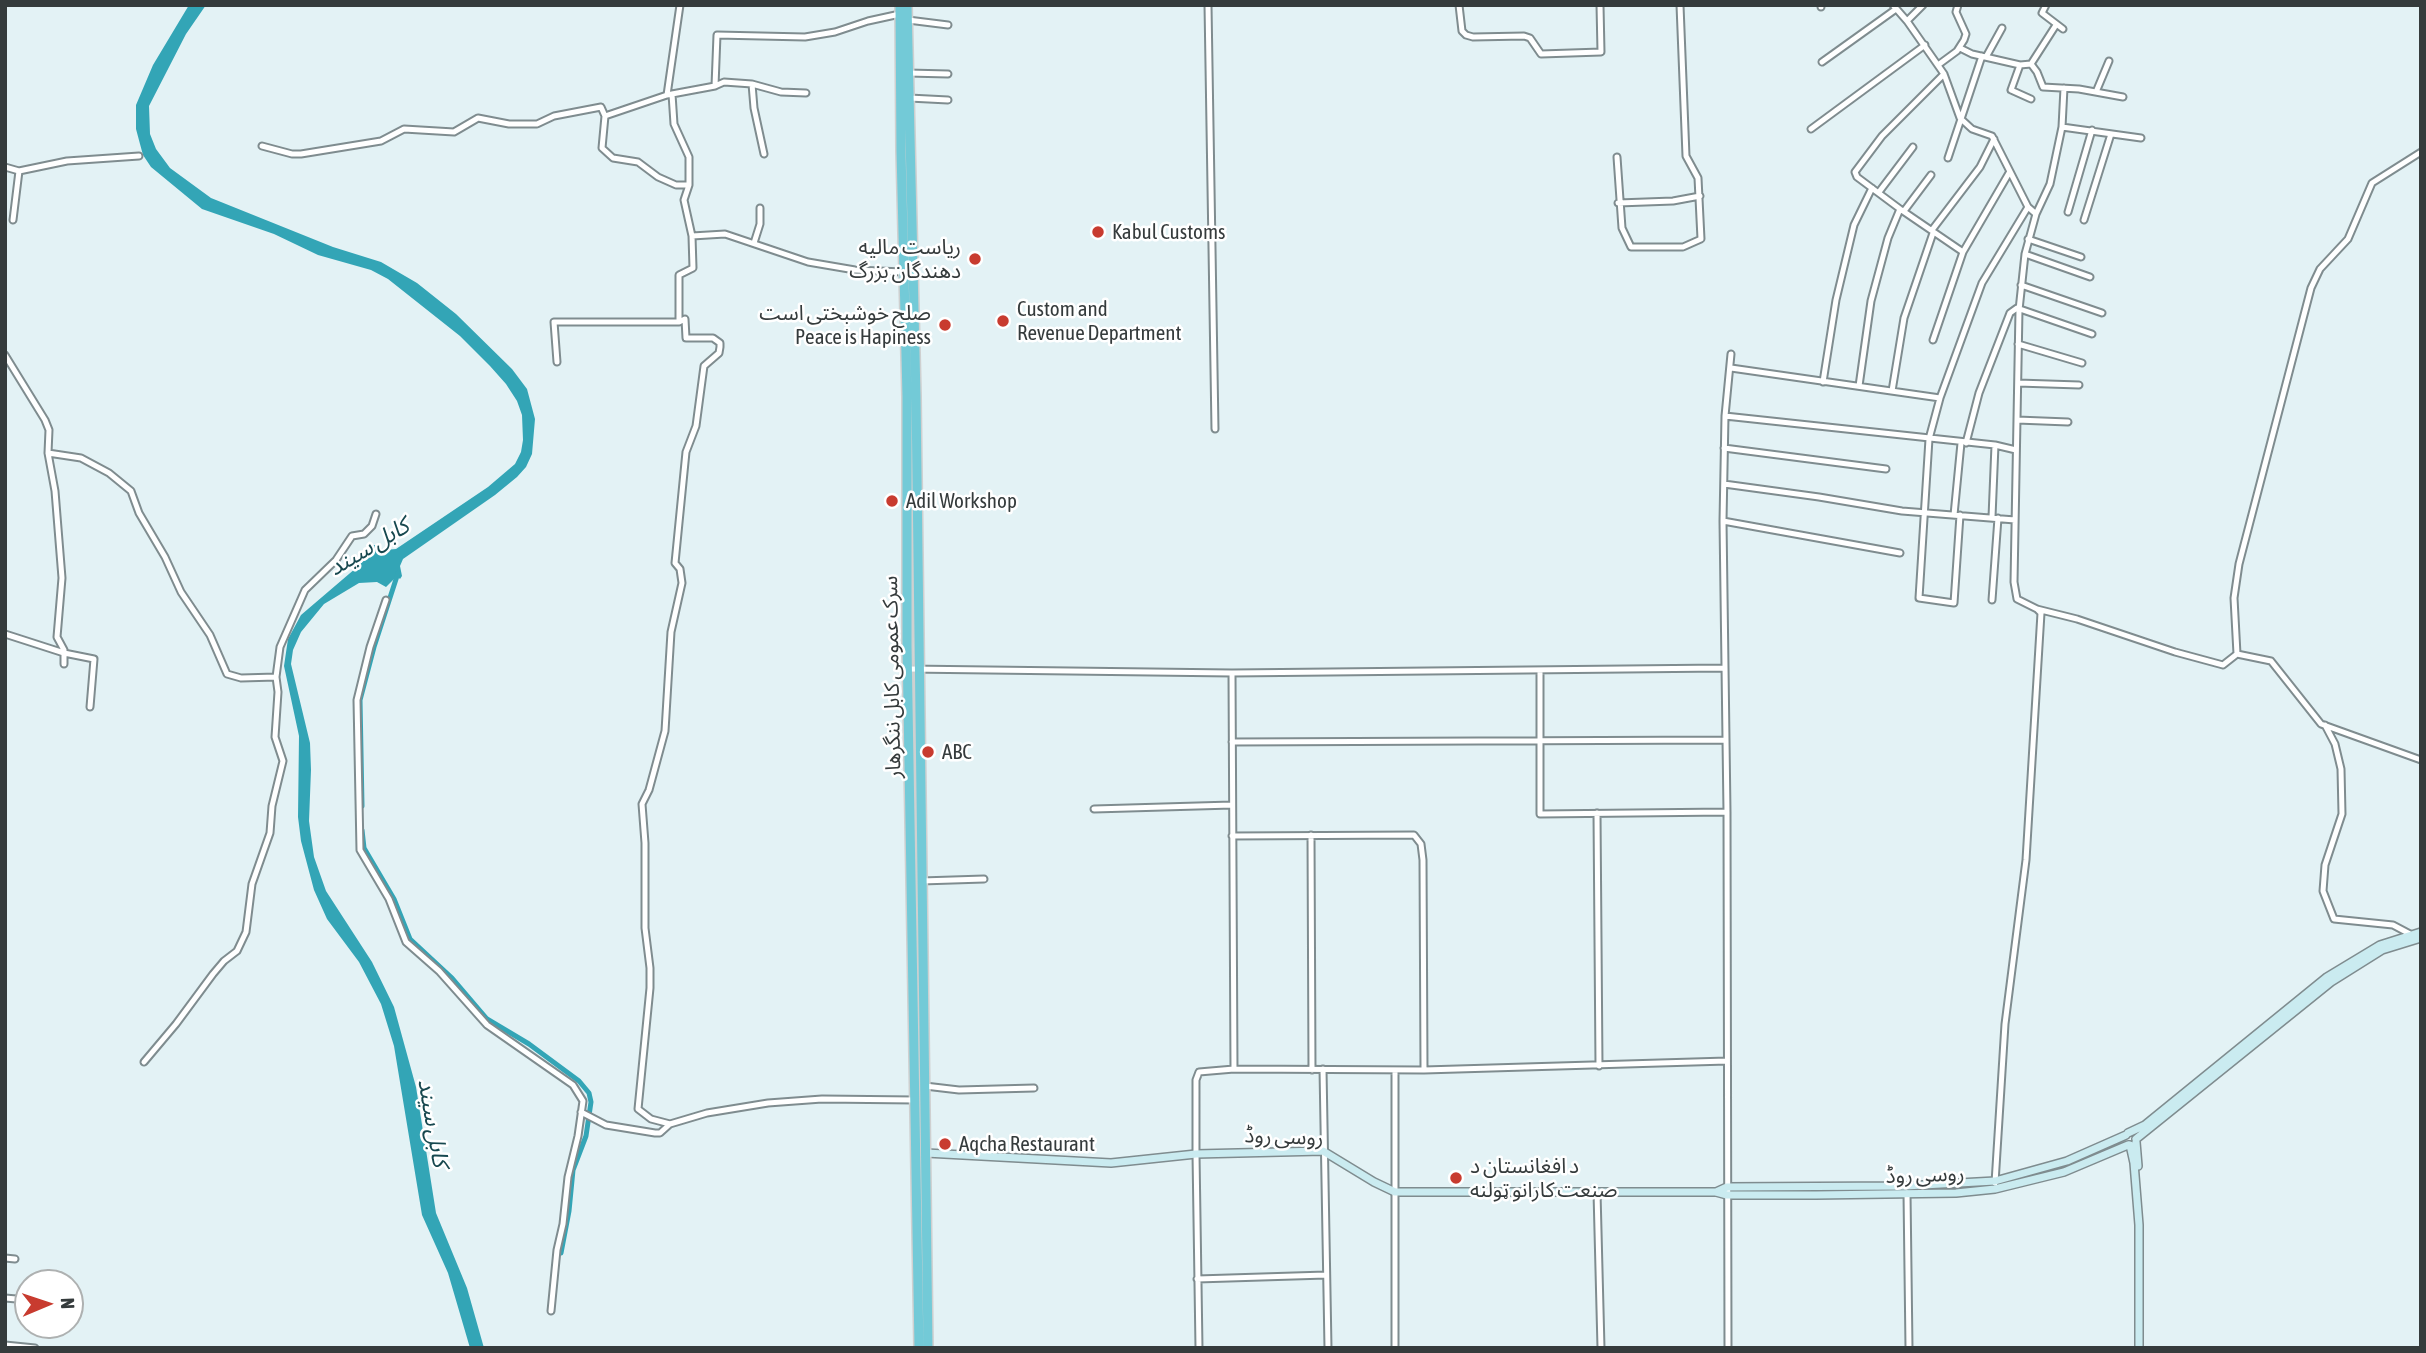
<!DOCTYPE html>
<html>
<head>
<meta charset="utf-8">
<style>
	body { margin:0 }
	#map { position:relative; width:2426px; height:1353px; overflow:hidden; background:#e3f2f5; font-family:"Asap Condensed",sans-serif }
	canvas { display:block }
	.frame { position:absolute; inset:0; border:7px solid #353b3c; pointer-events:none }
	.north { position:absolute; left:14px; top:1269px; width:70px; height:70px; box-sizing:border-box; background:#fff; border:2px solid #aeb1b1; border-radius:50%; rotate:88deg; font-size:19px; font-weight:700; line-height:28px; text-align:center; color:#353b3c }
	.north::after { content:''; display:block; margin:auto; width:24px; height:32px; background:#c83b2f; clip-path:polygon(50% 0,100% 100%,50% 72%,0 100%) }
</style>
</head>
<body>
<div id="map">
<canvas width="2426" height="1353"></canvas>
<div class="frame"></div>
<div class="north">N</div>
</div>
<script>
const g = document.querySelector('canvas').getContext('2d');
g.lineJoin = 'round';
function paint(path, color) { g.fillStyle = color; g.fill(path, 'evenodd'); }
const shape = rows => new Path2D(rows.map(r => 'M' + r).join(''));
function trace(path, color, width, dash) { g.strokeStyle = color; g.lineWidth = width; g.lineCap = dash ? 'butt' : 'round'; g.setLineDash(dash || []); g.stroke(path); }
function write(font, color, halo, rows, align = 'center') {
  g.font = font + ' "Asap Condensed","Noto Sans Arabic",sans-serif'; g.lineWidth = 5; g.setLineDash([]); g.textBaseline = 'middle'; g.strokeStyle = halo; g.fillStyle = color; for (const [text, x, y, turn = 0] of rows) {
    g.save(); g.translate(x, y); g.rotate((+turn || 0) * Math.PI / 180); g.textAlign = isNaN(turn) ? turn : align; if (halo) g.strokeText(text, 0, 0); g.fillText(text, 0, 0); g.restore();
  }
}
paint(shape([
	[189,5,206,5,186,34,149,106,150,134,156,149,170,168,211,198,333,247,381,262,417,283,456,314,512,369,527,389,535,419,532,454,526,467,517,477,495,495,403,559,400,566,402,576,400,579,397,576,386,587,377,582,359,583,324,604,301,632,293,650,291,664,310,743,311,770,309,821,314,857,326,891,372,962,394,1007,416,1087,436,1213,467,1288,484,1348,470,1348,448,1273,422,1215,394,1046,381,1004,359,962,327,919,314,890,301,841,298,817,299,736,284,666,288,639,301,615,356,568,370,546,375,545,385,550,396,549,488,487,515,464,521,452,523,440,522,415,517,401,506,384,490,366,460,336,388,279,371,270,318,255,274,234,202,209,151,167,143,155,140,144,136,129,136,105,153,65]
]), '#33a5b6');
trace(shape([
	[362,806,360,700,374,647,398,573],
	[362,830,364,848,394,899,410,939,452,978,487,1019,529,1044,579,1081,589,1093,591,1102,586,1136,573,1170,569,1211,561,1253]
]), '#33a5b6', 5);
const minor = shape([
	[1208,5,1215,429],
	[1459,5,1462,31,1466,35,1473,37,1524,36,1530,38,1541,54,1601,52,1600,5],
	[1893,5,1907,21,1944,74,1960,118,1972,129,1992,136,2028,207,2036,214,2025,254,2019,310,2014,582,2017,599,2037,609,2077,619,2175,652,2223,665,2237,654,2234,598,2239,564,2311,288,2320,269,2348,239,2372,183,2421,152],
	[2046,5,2042,13,2063,29],
	[1821,7,1821,5],
	[908,20,948,25],
	[1907,21,1923,5],
	[1960,48,1972,54,2020,65,2031,64,2037,72,2043,87,2079,89,2123,97],
	[1986,57,2002,28],
	[1822,62,1896,9],
	[2031,64,2056,25],
	[1938,65,1957,51,1964,40,1966,34,1956,12,1958,5],
	[2020,65,2011,90,2031,99],
	[908,73,948,74],
	[1944,74,1882,136,1855,172,1857,177,1900,209,1963,252],
	[752,84,754,108,764,154],
	[715,86,724,82,752,84,781,92,806,93],
	[2096,92,2109,61],
	[672,94,715,86,717,35,805,37,835,32,868,21,900,14],
	[909,98,948,100],
	[605,116,602,148,613,158,638,162,658,177,676,185,689,185],
	[2062,127,2141,138],
	[1811,129,1925,45],
	[262,146,292,154,301,154,381,141,404,129,454,132,478,118,509,124,537,124,554,116,601,107,605,116,667,95],
	[1617,157,1622,228,1631,247,1683,247,1701,239,1698,178,1686,156,1680,5],
	[1948,158,1982,56],
	[5,167,19,171,67,161,139,156],
	[1879,192,1913,147],
	[1618,203,1673,201,1700,196],
	[1904,211,1931,175],
	[2068,212,2092,130],
	[2036,214,2050,184,2062,127,2064,88],
	[13,220,19,171],
	[2084,220,2111,134],
	[1932,230,1980,167,1994,139],
	[692,236,725,234,808,262,855,270,903,272],
	[2028,239,2081,257],
	[754,243,760,224,760,208],
	[2025,254,2090,277],
	[2021,285,2102,313],
	[1933,340,1963,252,2009,173],
	[2018,344,2082,363],
	[5,355,45,420,49,430,48,453,55,491,62,578,57,637,64,650,64,664],
	[557,362,554,322,679,322],
	[1731,368,1940,398],
	[1823,382,1836,300,1854,225,1872,188],
	[2018,383,2079,385],
	[1859,386,1871,301,1888,238,1900,209],
	[1892,391,1904,318,1933,233],
	[1725,416,1995,445,2016,450],
	[2017,420,2068,422],
	[1966,443,1979,393,2010,313,2017,308,2092,334],
	[1724,448,1886,469],
	[48,453,81,458,109,473,131,491,139,513,165,557,181,592,210,635,227,674,241,678,276,677],
	[1724,484,1819,497,1902,511,2015,520],
	[1954,515,1961,443],
	[1960,515,1954,603,1919,598,1929,439,1940,398,1982,283,2028,207],
	[1992,517,1995,445],
	[1723,521,1900,553],
	[386,600,370,647,357,700,360,850,389,899,406,942,439,971,487,1025,573,1085,583,1101,578,1136,568,1177,563,1224,557,1250,551,1311],
	[1992,600,1998,518],
	[5,634,64,653,94,659,90,707],
	[2237,654,2271,661,2321,724,2421,760],
	[908,669,1232,673,1723,668],
	[1540,670,1540,814,1727,812],
	[1232,673,1234,1069],
	[2325,725,2335,744,2341,769,2342,814,2325,865,2323,891,2334,919,2393,925,2410,934],
	[1232,742,1725,740],
	[1094,809,1232,805],
	[1597,813,1599,1066],
	[1311,835,1312,1070],
	[1232,836,1414,835,1421,844,1423,860,1424,1070],
	[921,881,984,879],
	[144,1062,176,1024,213,974,224,961,237,951,246,932,252,884,270,833,272,806,283,761,275,737,278,692,276,677,280,647,305,590,336,560,352,536,364,534,372,526,376,514],
	[1323,1069,1328,1348],
	[1395,1070,1395,1348],
	[925,1086,959,1090,1034,1088],
	[581,1112,606,1125,655,1133,660,1133,670,1124,707,1113,768,1103,822,1099,915,1100],
	[670,1124,651,1119,638,1109,650,988,650,968,645,928,645,843,642,804,649,790,665,731,671,632,682,583,680,569,675,563,686,452,696,426,704,366,719,353,720,347,720,343,713,338,686,338,685,319,679,322,679,275,693,268,692,236,684,200,689,185,689,157,674,124,672,94,667,95,680,5],
	[1995,1183,2005,1024,2026,860,2041,613,2037,609],
	[1597,1192,1601,1348],
	[1907,1193,1909,1348],
	[5,1258,15,1259],
	[1197,1279,1326,1275],
	[5,1298,28,1300],
	[5,1345,35,1348],
	[1199,1348,1196,1154,1196,1080,1199,1072,1234,1069,1424,1070,1727,1061],
	[1728,1348,1727,812,1723,521,1725,416,1731,354]
]);
const secondary = shape([
	[2128,1133,2145,1125,2327,977,2380,945,2421,932],
	[2136,1139,2331,982,2382,950,2421,938],
	[2136,1142,2138,1166],
	[2130,1145,2134,1163,2139,1225,2139,1348],
	[926,1153,1111,1163,1196,1154,1323,1151,1374,1182,1395,1192,1716,1192,1727,1195,1816,1195,1956,1193,1995,1189,2064,1172,2128,1145],
	[1716,1192,1727,1187,1905,1186,1995,1181,2067,1161,2126,1135]
]);
const trunk = shape([
	[900,5,901,151,907,397,907,646,919,1348],
	[907,5,916,397,928,1348]
]);
trace(minor, '#7f8c8f', 9);
trace(secondary, '#7f8c8f', 10);
trace(trunk, '#cfd0d0', 12);
trace(minor, '#fff', 5);
trace(secondary, '#caebf0', 7);
trace(trunk, '#73cad7', 9);
for (const [x, y, r, color] of [
	[1098,232,7,"#c83b2f"],
	[975,259,7,"#c83b2f"],
	[1003,321,7,"#c83b2f"],
	[945,325,7,"#c83b2f"],
	[892,501,7,"#c83b2f"],
	[928,752,7,"#c83b2f"],
	[945,1144,7,"#c83b2f"],
	[1456,1178,7,"#c83b2f"]
]) { const dot = new Path2D(); dot.arc(x, y, r, 0, 2 * Math.PI); g.fillStyle = color; g.fill(dot); trace(dot, '#fff', 2.5); }
write('21px', '#353b3c', '#fff', [
	["Kabul Customs",1112,232],
	["ریاست مالیه",961,247,"right"],
	["دهندگان بزرگ",961,271,"right"],
	["Custom and",1017,309],
	["Revenue Department",1017,333],
	["صلح خوشبختی است",931,313,"right"],
	["Peace is Hapiness",931,337,"right"],
	["Adil Workshop",906,501],
	["ABC",942,752],
	["Aqcha Restaurant",959,1144],
	["د افغانستان د",1470,1166],
	["صنعت کارانو ټولنه",1470,1190]
], 'left');
write('21px', '#353b3c', '#fff', [
	["سرک عمومی کابل ننگرهار",892,677,-91],
	["روسی روڈ",1284,1137,2],
	["روسی روڈ",1925,1175,-2]
]);
write('italic 23px', '#17484f', '#fff', [
	["کابل سيند",369,547,-31],
	["کابل سيند",433,1123,80]
]);
</script>
</body>
</html>
